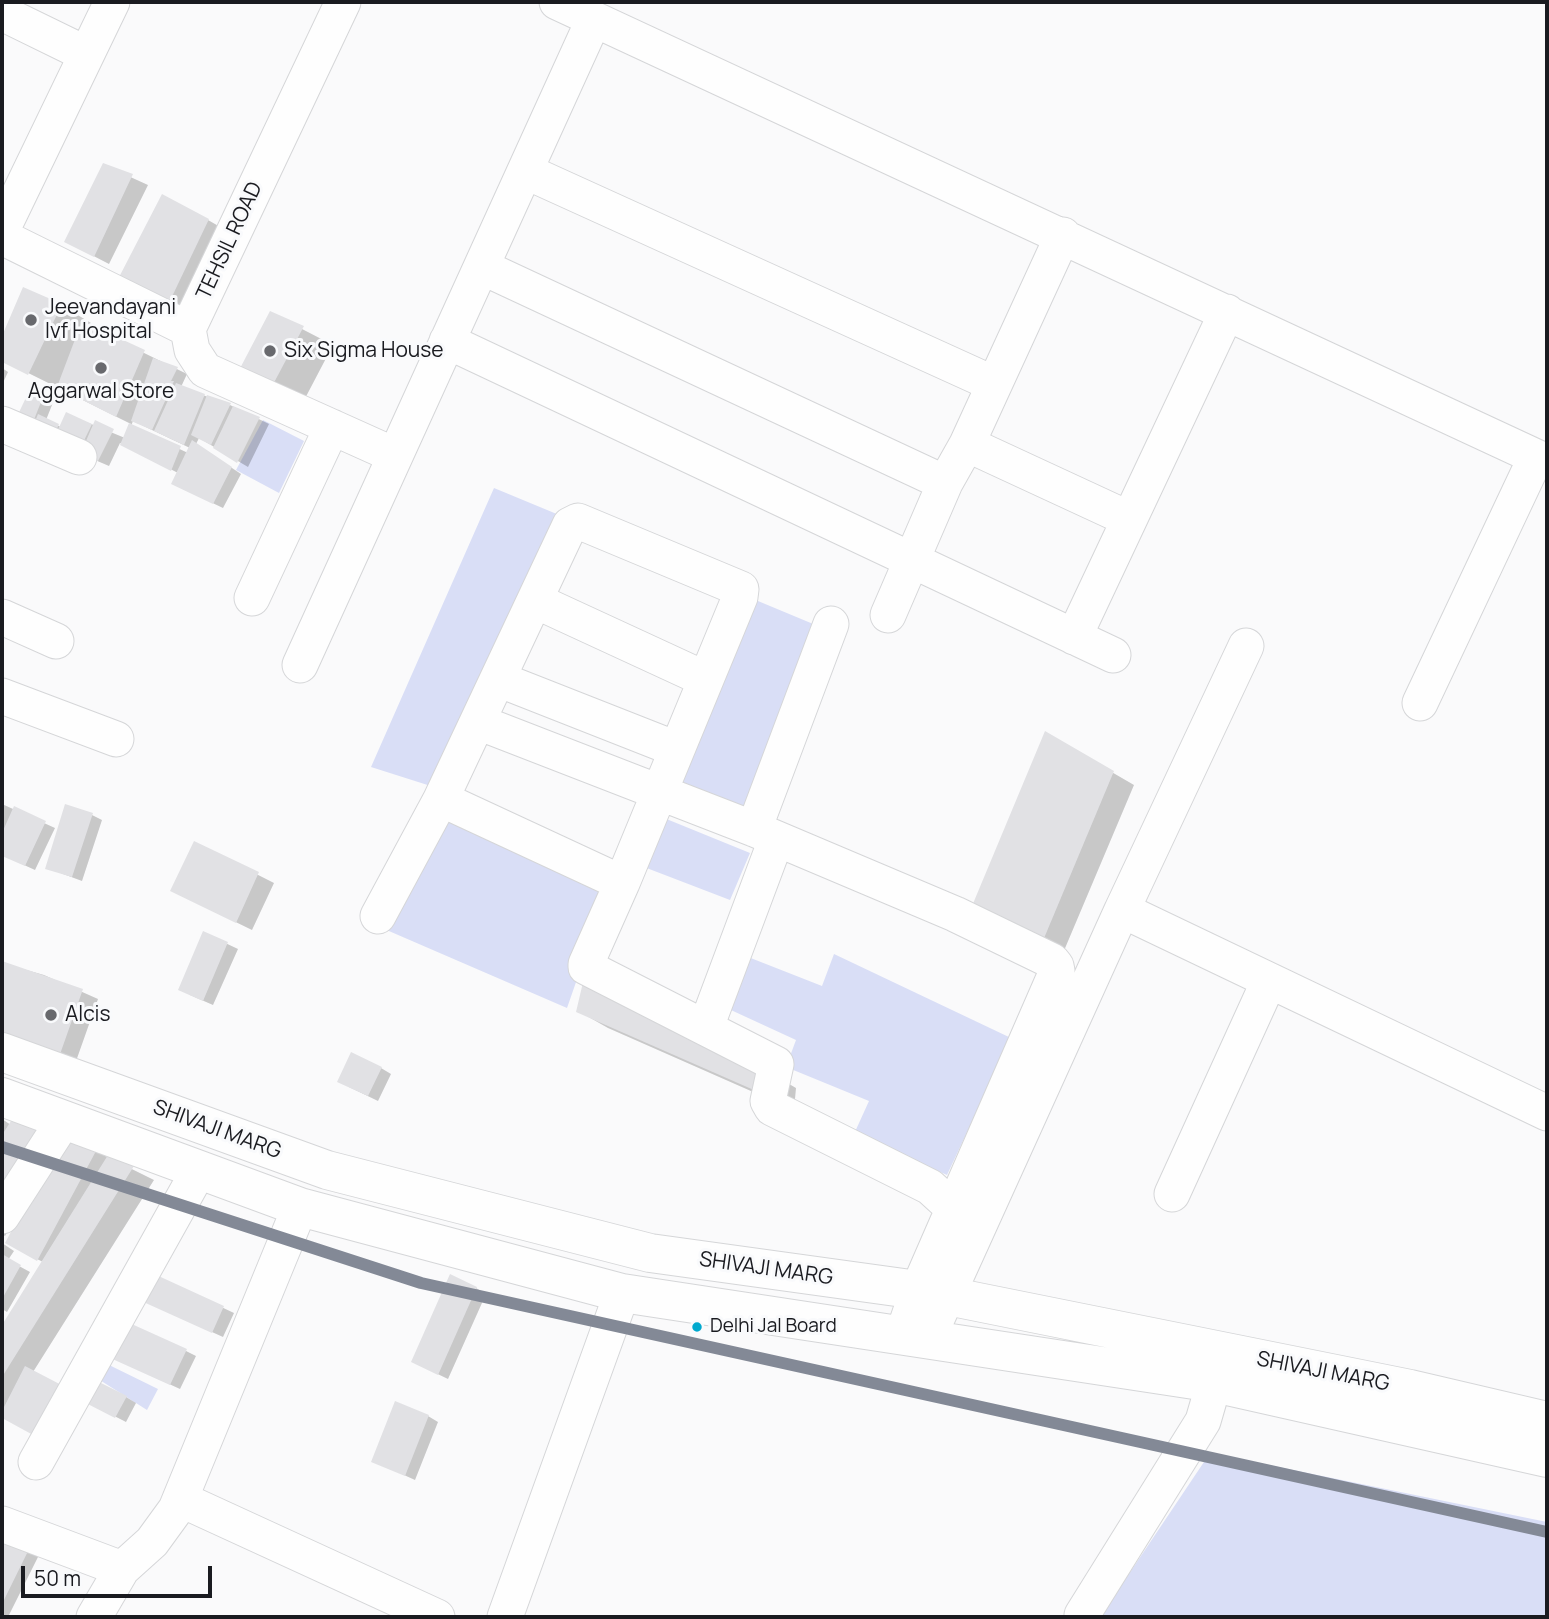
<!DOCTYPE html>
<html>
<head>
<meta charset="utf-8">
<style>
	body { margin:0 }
	#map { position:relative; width:1549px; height:1619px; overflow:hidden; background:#fafafb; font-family:Manrope,sans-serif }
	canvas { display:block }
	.frame { position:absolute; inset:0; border:4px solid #1a1b20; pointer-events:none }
	.scale { position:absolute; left:21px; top:1566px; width:191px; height:32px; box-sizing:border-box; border:4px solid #1a1b20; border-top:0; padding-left:9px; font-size:21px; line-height:24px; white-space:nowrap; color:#1a1b20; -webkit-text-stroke:5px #f9fafc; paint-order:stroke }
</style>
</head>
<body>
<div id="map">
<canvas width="1549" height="1619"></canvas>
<div class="frame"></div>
<div class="scale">50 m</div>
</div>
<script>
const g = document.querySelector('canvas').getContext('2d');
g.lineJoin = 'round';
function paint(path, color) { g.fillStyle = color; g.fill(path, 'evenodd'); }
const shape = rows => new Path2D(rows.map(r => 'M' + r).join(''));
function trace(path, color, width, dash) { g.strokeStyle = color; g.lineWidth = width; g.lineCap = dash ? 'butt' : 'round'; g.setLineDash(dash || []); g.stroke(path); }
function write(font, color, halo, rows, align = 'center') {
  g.font = font + ' Manrope,sans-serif'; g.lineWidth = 6; g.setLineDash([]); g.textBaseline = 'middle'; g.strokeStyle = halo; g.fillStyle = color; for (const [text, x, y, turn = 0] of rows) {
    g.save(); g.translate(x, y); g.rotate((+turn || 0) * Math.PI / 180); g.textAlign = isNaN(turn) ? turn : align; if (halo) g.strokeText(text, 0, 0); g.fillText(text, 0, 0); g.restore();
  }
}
paint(shape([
	[263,420,304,441,279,493,236,470],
	[494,488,564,517,437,788,371,767],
	[746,596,818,626,747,814,669,780],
	[431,795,613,876,567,1008,375,925],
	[664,818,750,853,730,900,644,867],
	[834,954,1011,1038,947,1175,854,1134,869,1101,786,1067,796,1040,720,1005,743,955,822,986],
	[103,1362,158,1389,147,1410,95,1377],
	[1210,1453,1547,1522,1547,1617,1100,1617]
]), '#d9def6');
paint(shape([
	[104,165,148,185,109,264,82,250],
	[208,220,229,232,188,317,139,294],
	[24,289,61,305,91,323,89,326,187,374,181,387,230,405,269,424,248,467,199,438,196,444,241,474,223,508,183,489,178,473,120,443,109,466,25,430,32,389,54,400,46,420,61,427,67,414,125,438,131,424,2,360,2,340],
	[133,421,190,448,188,453,131,426],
	[271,313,333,345,300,408,269,393],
	[2,368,8,372,2,385],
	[1046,734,1134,785,1063,953,995,917],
	[2,804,55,828,35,870,2,855],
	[92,815,102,820,82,881,47,868],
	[195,843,274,883,252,930,172,891],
	[204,933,238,949,213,1005,190,995],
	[2,963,44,975,98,999,75,1064,2,1035],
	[578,1011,765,1070,796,1088,794,1110,608,1028],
	[381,1068,391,1074,378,1101,349,1087],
	[2,1119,11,1125,65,1136,154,1180,33,1372,70,1391,126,1397,136,1403,126,1422,85,1401,4,1418,2,1421,2,1327,43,1262,23,1252,33,1189,5,1236,2,1234],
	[2,1243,14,1251,8,1260,30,1272,7,1312,2,1309],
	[153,1275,234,1313,223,1337,152,1305],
	[476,1288,486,1294,448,1379,423,1367],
	[186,1351,196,1356,180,1389,121,1362],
	[428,1416,438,1422,415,1480,373,1461],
	[2,1530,41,1551,8,1617,2,1616]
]), '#0003');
paint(shape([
	[103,163,133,174,94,257,64,242],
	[162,194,209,219,167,307,116,283],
	[23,287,62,304,28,375,2,362,2,336],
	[270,311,304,326,269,392,236,376],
	[82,321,145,350,116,417,57,387],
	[153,358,178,367,171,381,174,381,152,430,131,421],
	[176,383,205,394,184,445,154,431],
	[31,387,45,392,29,432,13,425],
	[207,395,231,403,211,445,191,435],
	[233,406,260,417,237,463,213,448],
	[66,412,92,424,78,453,52,443],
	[38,414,59,424,51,441,31,432],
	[95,420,114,429,98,461,80,455],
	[129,423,181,446,171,471,120,445],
	[192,440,232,467,213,504,171,484],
	[1045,731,1114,771,1042,943,972,906],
	[65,804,93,813,72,877,45,869],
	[14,806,46,821,25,866,2,856,2,833],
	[194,841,259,872,236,923,170,891],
	[203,931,228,942,203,1001,178,990],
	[2,961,83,989,59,1057,2,1034],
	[584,978,766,1069,763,1094,576,1012],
	[351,1052,382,1067,368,1096,337,1082],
	[11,1121,46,1133,2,1206,2,1135],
	[64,1133,96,1151,37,1261,5,1243],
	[108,1155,134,1166,2,1377,2,1325],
	[2,1254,21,1265,2,1299],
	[152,1273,224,1306,212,1333,139,1300],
	[450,1274,477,1287,438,1375,411,1362],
	[125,1321,187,1349,170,1385,108,1357],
	[25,1366,71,1390,44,1441,2,1418,2,1411],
	[91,1378,127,1396,115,1418,80,1400],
	[395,1401,429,1415,405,1476,371,1462],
	[2,1528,32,1543,2,1604]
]), '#e1e1e4');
const minor = shape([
	[557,2,1547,462],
	[2,13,86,54],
	[525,171,994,384],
	[2,230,112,2],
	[2,237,188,329],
	[482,267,945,483],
	[188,329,343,2],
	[188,329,192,350,205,370,394,455],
	[447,341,1113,655],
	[2,424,79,457],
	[967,444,1129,519],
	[252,598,332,427],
	[536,601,705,679],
	[888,615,945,483,967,444,1063,235],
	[2,617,56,641],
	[1074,637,1227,312],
	[300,665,594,19],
	[498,679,676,749],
	[2,696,116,739],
	[1420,703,1536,457],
	[478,722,754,829,955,914,1052,961,1056,966,1057,971,918,1290,903,1334],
	[754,829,831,624],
	[622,883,441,799,570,525,578,521,741,589,740,597,622,883,586,964,586,967,776,1064,768,1101,772,1108,930,1187,953,1208],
	[1122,910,1246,646],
	[378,916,441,799],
	[706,1027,776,840],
	[1172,1194,1269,981],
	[2,1216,64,1120],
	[928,1338,1122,910,1547,1113],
	[36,1462,199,1170],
	[180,1499,437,1617],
	[2,1524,122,1569],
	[1082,1615,1203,1421,1214,1383],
	[94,1617,122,1569,152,1542,176,1509,300,1207],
	[505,1617,622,1293]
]);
const major = shape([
	[2,1052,327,1170,650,1253,918,1290,1410,1389,1547,1421],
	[2,1097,300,1207,622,1293,1214,1383,1547,1458]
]);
trace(minor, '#d5d6d8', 37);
trace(major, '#d5d6d8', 40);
trace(minor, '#fefefe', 35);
trace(major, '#fefefe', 38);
trace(shape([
	[2,1147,421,1283,1547,1532]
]), '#838996', 12);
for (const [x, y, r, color] of [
	[31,320,7,"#68696d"],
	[270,351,7,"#68696d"],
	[101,368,7,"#68696d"],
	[51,1015,7,"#68696d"],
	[697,1327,6,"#00a9ce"]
]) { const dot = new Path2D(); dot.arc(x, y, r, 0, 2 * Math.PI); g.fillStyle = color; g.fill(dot); trace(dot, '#f9fafc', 2.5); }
write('19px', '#1a1b20', '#f9fafc', [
	["Delhi Jal Board",710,1327]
], 'left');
write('21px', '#1a1b20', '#f9fafc', [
	["TEHSIL ROAD",230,241,-65],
	["SHIVAJI MARG",217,1130,20],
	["SHIVAJI MARG",766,1269,8],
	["SHIVAJI MARG",1323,1372,11]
]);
write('21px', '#1a1b20', '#f9fafc', [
	["Jeevandayani",45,308],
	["Ivf Hospital",45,332],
	["Six Sigma House",284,351],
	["Aggarwal Store",101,392,"center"],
	["Alcis",65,1015]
], 'left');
</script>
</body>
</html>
